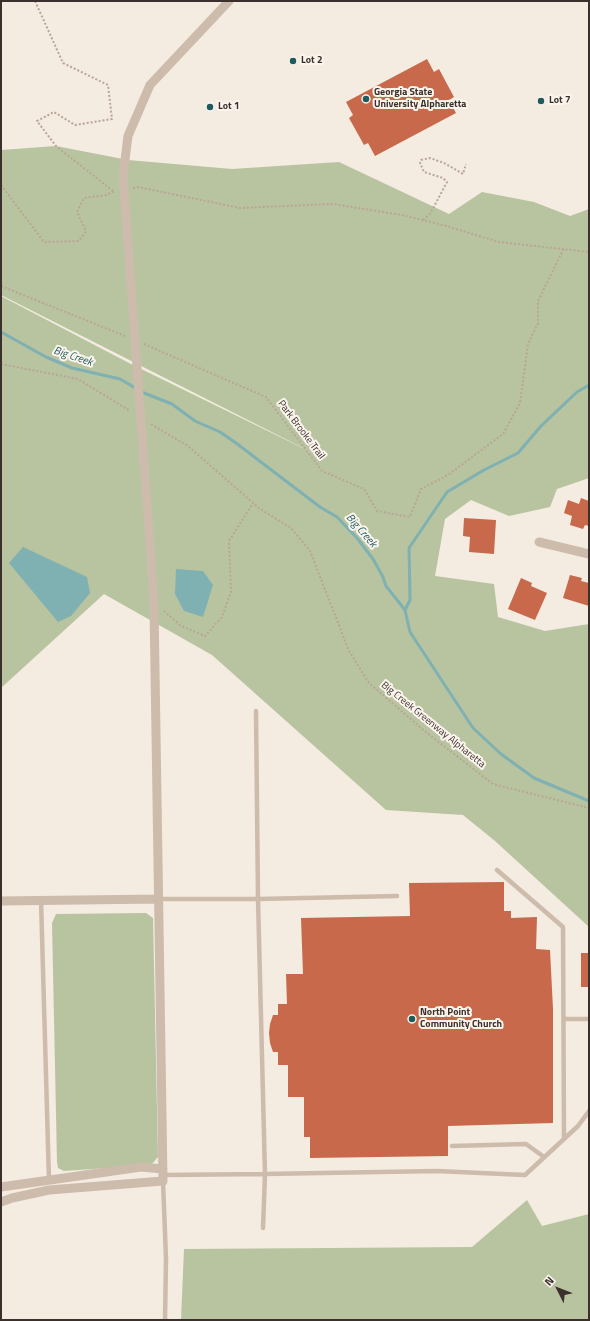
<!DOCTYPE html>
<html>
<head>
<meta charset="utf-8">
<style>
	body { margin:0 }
	#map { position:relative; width:590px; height:1321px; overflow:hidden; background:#f4ebe1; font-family:"Titillium Web",sans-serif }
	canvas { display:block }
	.frame { position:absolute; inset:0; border:2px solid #3b302b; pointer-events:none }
	.north { position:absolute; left:538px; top:1269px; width:40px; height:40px; -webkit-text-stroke:3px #fbf5ee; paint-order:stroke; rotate:312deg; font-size:11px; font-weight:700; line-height:16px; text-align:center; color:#3b302b }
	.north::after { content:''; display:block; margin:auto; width:14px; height:18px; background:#3b302b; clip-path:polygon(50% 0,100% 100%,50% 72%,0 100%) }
</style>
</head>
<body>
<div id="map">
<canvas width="590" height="1321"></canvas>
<div class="frame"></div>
<div class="north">N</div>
</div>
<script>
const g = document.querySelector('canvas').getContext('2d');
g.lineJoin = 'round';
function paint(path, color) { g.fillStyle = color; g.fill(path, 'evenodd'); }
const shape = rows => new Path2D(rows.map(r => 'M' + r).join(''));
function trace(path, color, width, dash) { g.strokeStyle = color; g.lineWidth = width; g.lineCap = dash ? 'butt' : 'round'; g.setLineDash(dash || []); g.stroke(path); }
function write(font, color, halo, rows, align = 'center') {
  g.font = font + ' "Titillium Web",sans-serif'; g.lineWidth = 4; g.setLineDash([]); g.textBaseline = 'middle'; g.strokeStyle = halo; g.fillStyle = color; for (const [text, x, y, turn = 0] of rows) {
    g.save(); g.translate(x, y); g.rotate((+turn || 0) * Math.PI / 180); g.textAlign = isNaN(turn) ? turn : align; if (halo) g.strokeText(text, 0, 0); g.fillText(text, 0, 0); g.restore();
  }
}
paint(shape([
	[56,146,128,160,232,169,339,162,449,214,482,192,534,202,570,216,589,209,589,478,557,489,550,507,509,516,471,500,445,519,435,576,494,584,498,617,545,631,589,624,589,927,495,841,463,815,386,810,212,655,104,594,1,688,1,296,129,363,321,457,1,295,1,150],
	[146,913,153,918,158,1157,151,1165,64,1171,58,1168,57,1162,52,923,56,914],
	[527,1200,542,1226,589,1214,589,1320,181,1320,184,1249,472,1247]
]), '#b8c4a0');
paint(shape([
	[23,547,87,577,90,593,71,616,58,622,9,563],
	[176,569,203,571,213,585,203,617,184,611,175,594]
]), '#7fb0b2');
trace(shape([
	[1,332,46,357,72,368,120,379,144,393,172,404,195,421,220,432,236,443,320,507,337,517,357,538,373,559,383,577,386,586,405,610,410,632,473,728,501,754,534,778,589,801],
	[405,610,410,600,409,548,447,492,484,470,518,453,541,426,577,392,589,385]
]), '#7fb0b2', 3);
paint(shape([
	[427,59,434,72,439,69,454,97,449,100,456,113,375,156,368,143,364,145,349,118,353,115,346,102],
	[581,498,589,501,589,526,585,525,583,529,570,525,572,516,564,513,568,500,579,504],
	[464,518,496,520,494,554,469,552,470,537,463,536],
	[570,575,582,578,581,581,589,583,589,606,563,598],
	[521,578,532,583,531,586,547,593,535,620,508,609],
	[504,882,504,911,511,911,511,918,537,917,536,949,550,950,553,1009,553,1123,448,1126,448,1156,310,1158,310,1137,304,1137,304,1097,288,1097,288,1065,278,1065,278,1052,273,1052,270,1043,269,1033,270,1024,273,1015,278,1015,278,1004,287,1004,286,974,303,974,301,918,410,916,409,883],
	[581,953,589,953,589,987,581,987]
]), '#c8694b');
trace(shape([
	[35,1,63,63,108,85,112,119,75,125,54,112,37,121,56,146,113,191],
	[1,185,44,242,79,241,86,231,77,212,84,198,106,195,115,191],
	[133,188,138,187,240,208,333,204,402,215,443,225,499,242,589,252],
	[423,220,430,214,447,182,443,178,424,172,420,163,421,160,430,158,444,163,463,174,466,164],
	[1,286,125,336],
	[144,344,266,397,322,471,364,489,377,511,410,517,421,489,448,475,503,434,520,403,528,344,538,323,538,301,564,248],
	[1,364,78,379,130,411],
	[151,424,188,446,260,509,291,528,310,551,349,651,369,683,427,733,493,784,589,808],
	[164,611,181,626,205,636,222,617,231,592,229,541,253,503]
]), '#b9a596', 2, [2, 2]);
trace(shape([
	[256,711,258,899,397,896],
	[158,899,258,899,265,1174,163,1175],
	[41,900,49,1180],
	[564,1019,589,1019],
	[564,1139,578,1126,589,1111],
	[452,1146,526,1144,544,1157],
	[163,1181,166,1259,165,1320],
	[263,1228,265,1174,437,1171,525,1175,564,1139,563,927,497,870]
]), '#cdbbac', 4.5);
trace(shape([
	[123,176,128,136,150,85,229,1],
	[539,542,589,554],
	[1,901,158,899],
	[1,1187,141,1167,163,1169],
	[1,1202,12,1198,49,1190,163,1181,154,606,150,545]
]), '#cdbbac', 9);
trace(shape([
	[123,176,150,545]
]), '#cdbbac', 9);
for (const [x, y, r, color] of [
	[293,61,4,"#1f5a5e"],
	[366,99,4,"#1f5a5e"],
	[541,101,4,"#1f5a5e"],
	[210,107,4,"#1f5a5e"],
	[412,1019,4,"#1f5a5e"]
]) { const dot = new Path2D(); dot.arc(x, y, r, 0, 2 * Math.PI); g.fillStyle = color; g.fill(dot); trace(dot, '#fbf5ee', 1.5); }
write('bold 10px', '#3b302b', '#fbf5ee', [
	["Lot 2",301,61],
	["Georgia State",374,93],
	["University Alpharetta",374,105],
	["Lot 7",549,101],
	["Lot 1",218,107],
	["North Point",420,1013],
	["Community Church",420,1025]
], 'left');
write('10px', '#3b302b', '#fbf5ee', [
	["Park Brooke Trail",301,430,53],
	["Big Creek Greenway Alpharetta",433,725,39]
]);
write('italic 11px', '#1f5a5e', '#fbf5ee', [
	["Big Creek",73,357,18],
	["Big Creek",361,531,49]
]);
</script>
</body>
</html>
